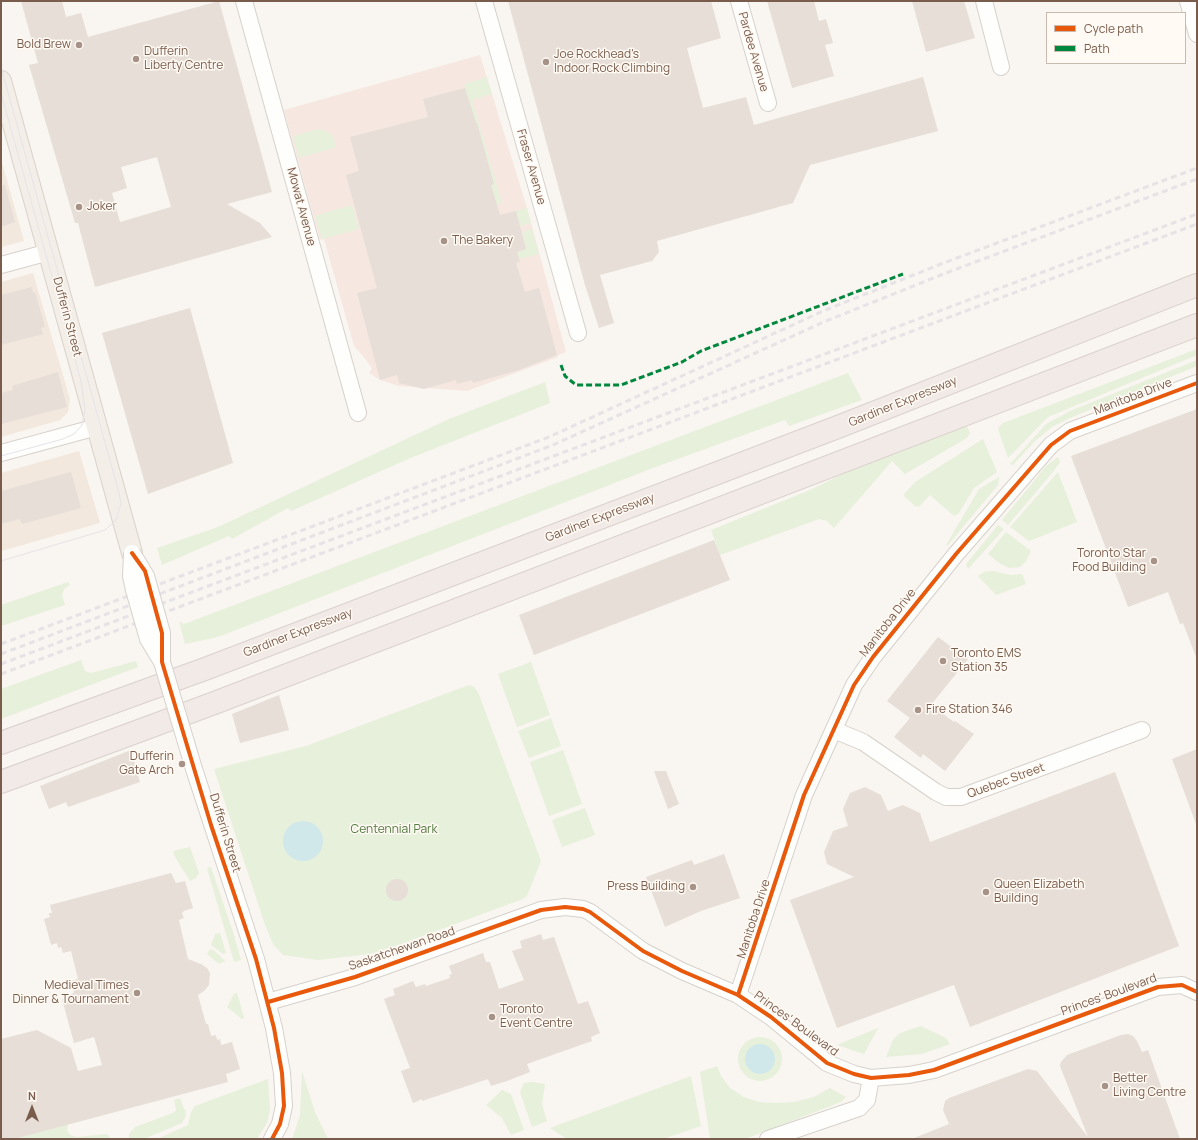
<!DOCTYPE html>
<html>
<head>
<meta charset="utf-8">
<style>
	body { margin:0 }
	#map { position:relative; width:1198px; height:1140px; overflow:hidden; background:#f9f5f0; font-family:Manrope,sans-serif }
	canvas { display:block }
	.frame { position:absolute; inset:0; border:2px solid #7a5c4d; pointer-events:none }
	.legend { position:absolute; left:1046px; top:12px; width:140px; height:52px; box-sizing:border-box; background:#fffaf3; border:1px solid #cabbb1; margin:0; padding:5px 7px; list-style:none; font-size:12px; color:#7a5c4d }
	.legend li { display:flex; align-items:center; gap:8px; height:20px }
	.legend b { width:20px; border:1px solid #cabbb1 }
	.north { position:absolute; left:12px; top:1088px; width:40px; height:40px; -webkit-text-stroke:3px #fffaf3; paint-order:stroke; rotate:0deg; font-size:11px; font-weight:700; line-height:16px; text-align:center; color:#7a5c4d }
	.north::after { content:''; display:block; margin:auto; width:14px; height:18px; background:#7a5c4d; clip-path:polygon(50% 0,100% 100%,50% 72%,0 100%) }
</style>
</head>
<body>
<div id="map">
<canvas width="1198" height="1140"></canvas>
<div class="frame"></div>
<ul class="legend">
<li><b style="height:5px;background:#e8590c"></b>Cycle path</li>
<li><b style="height:5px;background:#00873e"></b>Path</li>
</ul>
<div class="north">N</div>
</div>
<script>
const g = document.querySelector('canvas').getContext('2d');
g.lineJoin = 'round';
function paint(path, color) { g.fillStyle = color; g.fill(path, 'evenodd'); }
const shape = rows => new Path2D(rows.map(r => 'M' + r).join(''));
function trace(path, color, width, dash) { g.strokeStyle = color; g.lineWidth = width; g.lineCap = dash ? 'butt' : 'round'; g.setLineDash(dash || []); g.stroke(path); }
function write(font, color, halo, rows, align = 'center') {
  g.font = font + ' Manrope,sans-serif'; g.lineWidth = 3; g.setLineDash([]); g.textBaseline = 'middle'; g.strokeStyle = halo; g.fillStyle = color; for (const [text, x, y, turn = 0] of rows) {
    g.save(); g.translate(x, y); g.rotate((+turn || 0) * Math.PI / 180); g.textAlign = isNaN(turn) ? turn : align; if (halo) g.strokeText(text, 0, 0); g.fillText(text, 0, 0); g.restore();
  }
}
paint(shape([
	[1,159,24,241,1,247],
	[33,273,70,399,68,412,60,420,1,437,1,282],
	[79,451,100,523,1,551,1,473]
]), '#f2e8de');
paint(shape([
	[480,55,527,208,566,352,558,355,558,357,467,391,399,386,380,380,369,373,372,368,363,356,354,346,324,239,320,240,284,110]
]), '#f6e8e1');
paint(shape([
	[487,77,492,94,472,100,502,203,497,205,491,185,494,184,464,84],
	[318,129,324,130,332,135,336,147,299,158,293,136],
	[352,205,359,229,322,239,315,216],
	[527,208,531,223,520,226,516,211],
	[532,229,539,254,519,259,517,252,526,249,522,232],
	[1197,349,1197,355,1048,417,1008,458,999,432,998,428,1003,423],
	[1197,360,1197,366,1070,418,1052,427,1035,441,1013,465,1010,464,1046,424,1070,411],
	[848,373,862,400,789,426,785,420,653,468,218,637,185,644,179,621,184,624],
	[545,382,550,403,408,459,291,511,288,508,232,539,229,536,162,565,157,548,218,527,449,419],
	[967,426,970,433,967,438,905,474,892,461,834,528,827,521,819,519,720,555,711,530,810,490,859,466],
	[983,439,997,472,974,488,959,513,954,516,930,495,919,507,915,506,904,496,905,493,915,482],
	[1058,457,1060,462,1053,472,1008,525,1002,520,1046,466],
	[1058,472,1077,522,1029,541,1010,527],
	[999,477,998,485,948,545,946,545,979,489],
	[998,525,1004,529,968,569,966,564],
	[1006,532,1031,551,1026,561,1020,567,1009,568,999,563,988,554],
	[993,571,1011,575,1022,574,1026,584,996,595,978,576,984,572],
	[68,582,70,585,64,589,62,595,65,605,1,626,1,605],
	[81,660,85,671,91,673,136,661,138,667,1,719,1,689],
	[531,662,550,715,517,727,498,674],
	[469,685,474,687,478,692,541,861,527,896,523,899,401,944,370,954,318,960,283,955,273,944,265,925,214,769,306,746],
	[551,718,561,746,529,758,518,731],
	[563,750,582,804,549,816,530,762],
	[585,808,595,835,562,847,552,820],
	[190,847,199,873,196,878,190,881,175,857,173,851],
	[211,867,233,932,241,960,234,962,207,868],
	[220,933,226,953,223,954,211,945,215,934],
	[210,949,215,951,225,961,219,964,207,954],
	[237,993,244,1018,242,1019,227,1007,234,994],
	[921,1026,946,1038,950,1044,922,1054,886,1057,893,1040,900,1033],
	[878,1028,864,1054,837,1045],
	'738 1059a22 22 0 1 1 44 0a22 22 0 1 1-44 0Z',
	[717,1066,721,1076,730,1088,744,1097,759,1102,775,1103,794,1102,814,1097,830,1088,846,1097,841,1102,745,1139,710,1139,700,1072],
	[302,1071,315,1112,328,1139,292,1139,300,1115],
	[691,1076,701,1126,663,1139,567,1139,550,1128],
	[268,1079,270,1110,267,1123,257,1139,157,1139,188,1125,191,1112,195,1106],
	[532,1082,545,1084,542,1104,547,1121,532,1127,520,1092,524,1083],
	[502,1090,511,1094,524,1130,511,1135,502,1118,486,1105],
	[180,1098,184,1109,185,1109,186,1116,182,1123,144,1139,129,1139,129,1134,135,1127,173,1113,176,1110,174,1100],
	[68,1124,67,1130,70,1135,77,1137,107,1134,111,1139,14,1139]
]), '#e7f0db');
paint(shape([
	'283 841a20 20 0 1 1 40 0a20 20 0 1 1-40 0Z',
	'745 1059a15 15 0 1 1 30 0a15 15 0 1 1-30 0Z'
]), '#d0e8ea');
paint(shape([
	[21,1,62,1,66,17,81,13,88,37,219,1,272,192,227,204,260,223,272,237,95,287,78,223,75,223,29,65,38,63],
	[157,157,171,207,120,222,112,193,127,188,121,167],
	[508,1,711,1,721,38,687,48,703,108,746,97,754,125,923,77,938,131,810,165,793,203,657,241,659,252,652,261,600,275,614,323,599,328,585,285],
	[767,1,814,1,819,21,826,19,833,43,825,45,834,76,792,88],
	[912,1,964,1,975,38,926,52],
	[465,88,476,123,477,123,494,184,491,185,500,215,516,211,526,249,517,252,520,262,516,263,525,292,539,288,557,355,519,370,473,383,472,380,457,384,456,380,424,389,399,383,397,375,380,380,357,293,377,288,346,175,359,171,350,137,428,117,423,99],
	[1,185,5,185,15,222,1,227],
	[32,287,33,293,35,292,45,327,41,328,43,334,1,345,1,295],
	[190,308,233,463,148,494,102,333],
	[58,372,67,407,1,424,1,393,13,390,12,386],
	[1197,409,1197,657,1196,657,1183,623,1180,624,1168,592,1128,607,1071,456],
	[71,472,81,508,22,524,20,519,1,524,1,491],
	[714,540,730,580,534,655,519,615],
	[938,637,968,659,931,705,954,722,955,721,974,734,945,771,923,754,921,758,894,737,910,718,887,701],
	[279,695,289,730,240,743,232,714],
	[1197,749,1197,823,1196,824,1172,759],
	[131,750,140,782,68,807,66,802,49,809,40,786],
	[654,771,666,771,679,804,668,809],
	[1115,772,1179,946,970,1027,954,985,837,1028,790,900,854,877,827,864,824,852,833,831,848,826,843,809,850,793,865,787,881,795,888,811,903,805,920,813,930,842],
	[724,854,740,898,701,911,665,927,646,877,692,860,694,865],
	[171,873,176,883,185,881,193,908,184,911,182,913,184,918,179,920,188,959,201,964,207,968,210,973,209,985,204,991,198,995,206,1024,208,1024,211,1036,216,1035,217,1040,220,1039,221,1045,232,1042,240,1069,226,1074,228,1082,14,1139,1,1139,1,1039,37,1030,71,1048,78,1071,102,1065,94,1037,74,1043,62,999,72,996,71,994,74,993,71,981,78,979,71,951,63,953,61,947,58,948,57,943,51,945,44,919,50,917,49,913,52,913,50,905],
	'386 890a11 11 0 1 1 22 0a11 11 0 1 1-22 0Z',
	[541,934,543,940,554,937,578,1004,588,1001,600,1033,591,1037,592,1041,527,1064,530,1072,507,1081,491,1086,488,1079,422,1101,422,1099,413,1103,401,1071,410,1068,384,999,395,995,393,989,413,981,416,987,425,984,426,986,450,978,449,975,452,974,449,966,483,953,486,962,490,962,499,989,524,980,512,951,522,948,520,941],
	[1128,1034,1133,1036,1137,1041,1142,1052,1148,1050,1180,1139,912,1139,949,1124,943,1110,945,1101,949,1098,1028,1069,1037,1071,1088,1137,1060,1066,1061,1062,1067,1055,1121,1035]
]), '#e6ded7');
const minor = shape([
	[244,1,358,413],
	[484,1,578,333],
	[739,1,768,103],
	[984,1,1001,67],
	[1188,1,1197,34],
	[1,265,49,252],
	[1,453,97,427],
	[834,730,863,742,936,792,946,797,961,797,1142,730],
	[194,769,256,959,274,1028,282,1073,284,1106,280,1124,272,1139],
	[738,995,804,795,854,685,873,657,956,554,1051,445,1070,431,1197,383],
	[268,1002,355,977,541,910,565,907,583,909,590,912,643,951,682,971,738,995,771,1017,827,1063,854,1074,871,1078,909,1075,934,1070,1158,987,1182,985,1197,992],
	[768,1139,859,1108,867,1100,871,1078]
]);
const major = shape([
	[1,81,132,553]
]);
const highway = shape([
	[1,743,205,669,843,425,1197,285],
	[1,782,217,702,1197,325]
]);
trace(minor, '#d7d1cb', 18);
trace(major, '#dad1cc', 22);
trace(highway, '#dad1cc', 24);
trace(minor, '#fefefd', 16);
trace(major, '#f3eee8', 20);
trace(highway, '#f2eae7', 22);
trace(shape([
	[1,67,119,493,121,504,116,520,105,530,1,561],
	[1,93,81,381,85,409,82,425,74,434,63,439,1,456]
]), '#e6e3e7', 1);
trace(shape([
	[1,644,549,437,823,311,941,264,1197,168],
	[1,654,553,445,826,321,946,273,1197,179],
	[1,664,1197,214],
	[1,674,1197,224]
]), '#e6e3e7', 3, [6, 4]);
const minorBridge = shape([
	[132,553,146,576,162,633,162,662,194,769],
	[132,553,131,576,134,590,148,639,162,662]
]);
trace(minorBridge, '#d7d1cb', 18, []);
trace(minorBridge, '#fefefd', 16);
trace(shape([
	[561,365,565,376,576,385,621,385,682,362,701,351,903,274]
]), '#00873e', 3, [6, 3]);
trace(shape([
	[132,553,145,571,162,633,162,662,211,825,256,959,274,1028,282,1073,284,1106,280,1124,272,1139],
	[738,995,804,795,854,685,873,657,956,554,1051,445,1070,431,1197,383],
	[268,1002,355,977,541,910,565,907,583,909,590,912,643,951,682,971,738,995,771,1017,827,1063,854,1074,871,1078,909,1075,934,1070,1158,987,1182,985,1197,992]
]), '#e8590c', 4);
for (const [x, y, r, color] of [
	[79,45,4,"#a69286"],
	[136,59,4,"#a69286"],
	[546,62,4,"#a69286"],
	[79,207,4,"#a69286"],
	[444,241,4,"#a69286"],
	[1154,561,4,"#a69286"],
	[943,661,4,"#a69286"],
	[918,710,4,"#a69286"],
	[182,764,4,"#a69286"],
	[693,887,4,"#a69286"],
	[986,892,4,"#a69286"],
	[137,993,4,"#a69286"],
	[492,1017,4,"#a69286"],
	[1105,1086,4,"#a69286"]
]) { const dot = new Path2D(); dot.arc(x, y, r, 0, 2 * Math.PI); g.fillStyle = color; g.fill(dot); trace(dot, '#fffaf3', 1.5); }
write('12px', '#7a5c4d', '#fffaf3', [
	["Bold Brew",71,45,"right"],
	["Dufferin",144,52],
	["Liberty Centre",144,66],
	["Joe Rockhead's",554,55],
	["Indoor Rock Climbing",554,69],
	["Joker",87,207],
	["The Bakery",452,241],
	["Toronto Star",1146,554,"right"],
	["Food Building",1146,568,"right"],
	["Toronto EMS",951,654],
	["Station 35",951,668],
	["Fire Station 346",926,710],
	["Dufferin",174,757,"right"],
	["Gate Arch",174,771,"right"],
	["Queen Elizabeth",994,885],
	["Building",994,899],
	["Press Building",685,887,"right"],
	["Medieval Times",129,986,"right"],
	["Dinner & Tournament",129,1000,"right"],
	["Toronto",500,1010],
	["Event Centre",500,1024],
	["Better",1113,1079],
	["Living Centre",1113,1093]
], 'left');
write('12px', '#7a5c4d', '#fffaf3', [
	["Pardee Avenue",753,52,74],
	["Fraser Avenue",531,167,74],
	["Mowat Avenue",301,207,75],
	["Dufferin Street",67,317,75],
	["Manitoba Drive",1133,397,-21],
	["Gardiner Expressway",903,402,-22],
	["Gardiner Expressway",600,518,-21],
	["Manitoba Drive",888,623,-52],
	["Gardiner Expressway",298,633,-21],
	["Quebec Street",1006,781,-20],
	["Dufferin Street",225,833,73],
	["Manitoba Drive",754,919,-72],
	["Saskatchewan Road",402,949,-19],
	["Princes' Boulevard",1109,995,-20],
	["Princes' Boulevard",796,1024,36]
]);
write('12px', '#537a41', '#fffaf3', [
	["Centennial Park",394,830]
]);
</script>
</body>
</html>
